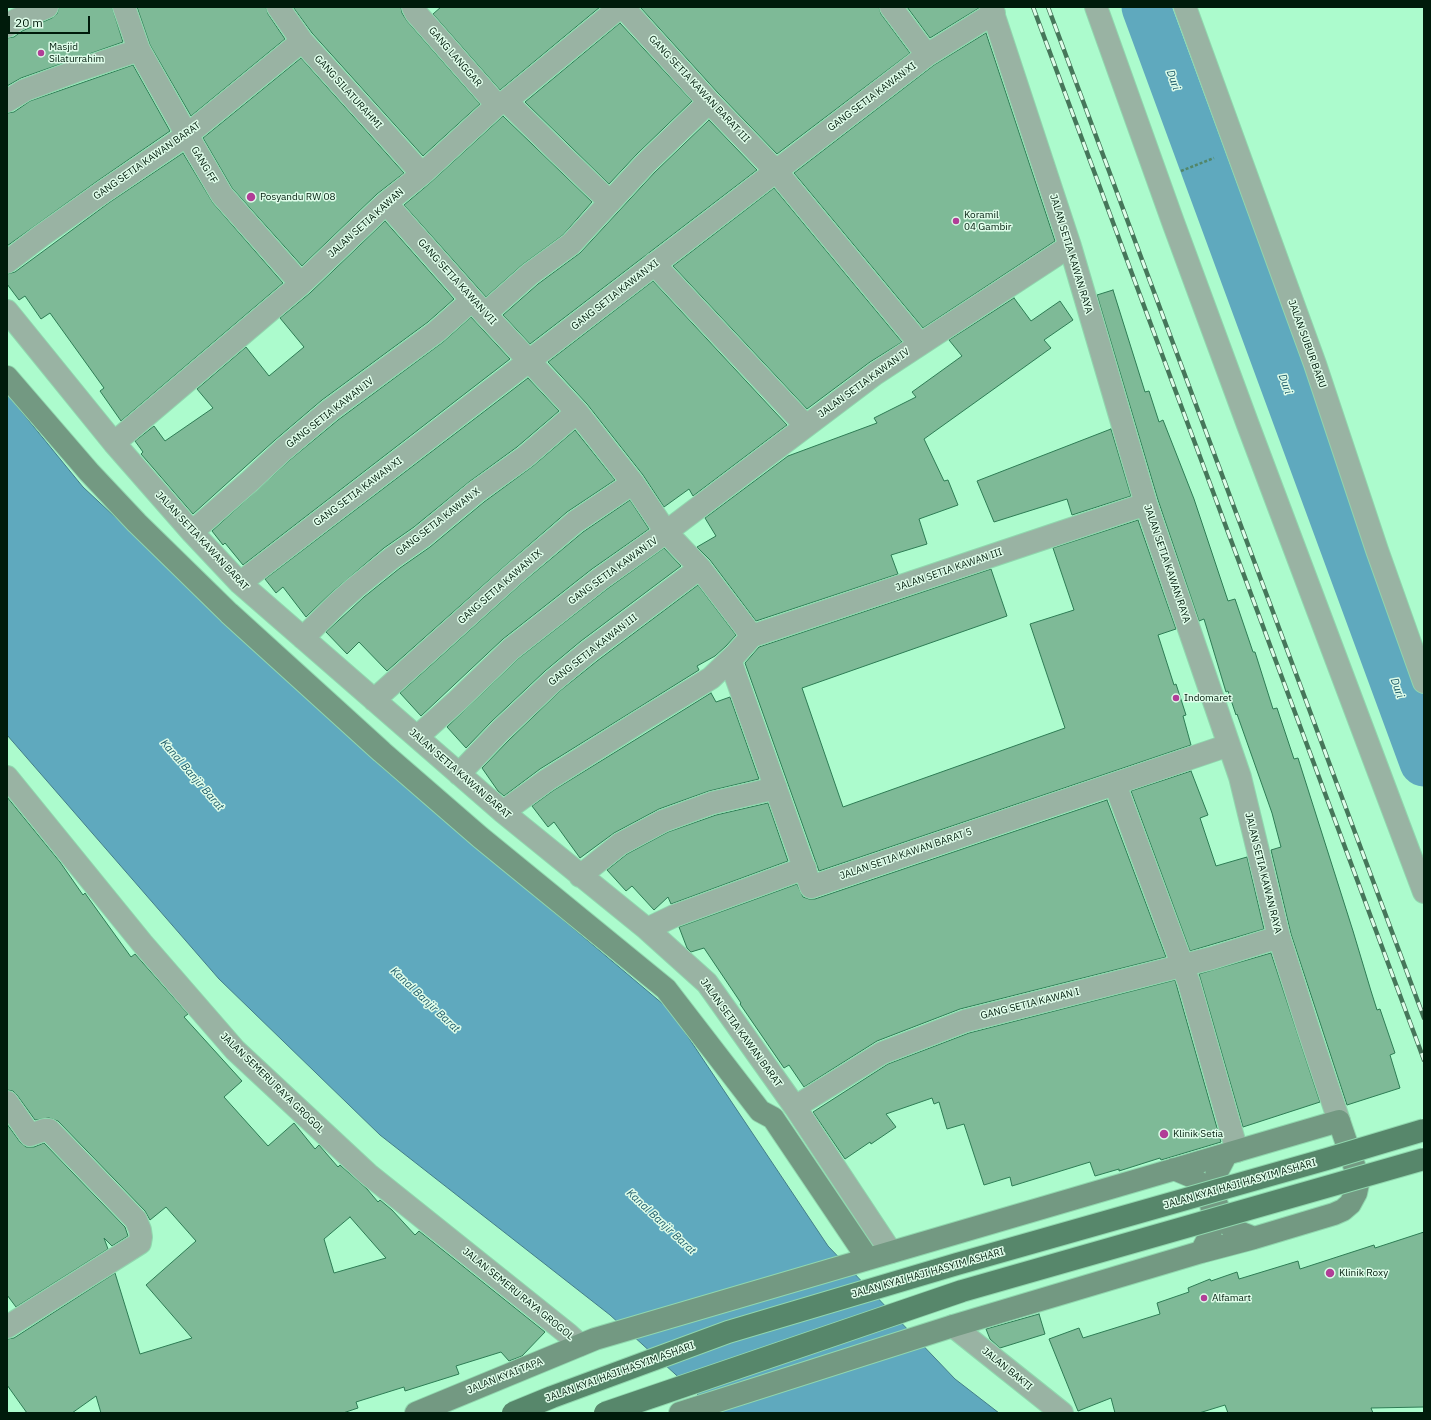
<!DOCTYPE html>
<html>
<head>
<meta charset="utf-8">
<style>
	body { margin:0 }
	#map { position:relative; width:1431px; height:1420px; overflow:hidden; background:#acfbcd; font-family:"IBM Plex Sans",sans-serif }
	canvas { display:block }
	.frame { position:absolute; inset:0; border:8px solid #001b0b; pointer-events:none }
	.scale { position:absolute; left:8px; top:16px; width:82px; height:18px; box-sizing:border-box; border:2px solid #001b0b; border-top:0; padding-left:5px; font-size:12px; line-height:14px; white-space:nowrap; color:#001b0b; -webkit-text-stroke:3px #defce9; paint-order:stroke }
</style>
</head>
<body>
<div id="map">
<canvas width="1431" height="1420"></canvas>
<div class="frame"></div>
<div class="scale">20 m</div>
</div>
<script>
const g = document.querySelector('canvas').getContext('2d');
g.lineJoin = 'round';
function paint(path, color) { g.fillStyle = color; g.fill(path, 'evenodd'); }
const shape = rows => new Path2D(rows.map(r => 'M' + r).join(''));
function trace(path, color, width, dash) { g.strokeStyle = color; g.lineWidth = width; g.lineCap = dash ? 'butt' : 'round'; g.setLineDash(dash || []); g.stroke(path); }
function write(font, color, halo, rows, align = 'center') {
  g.font = font + ' "IBM Plex Sans",sans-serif'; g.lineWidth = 3; g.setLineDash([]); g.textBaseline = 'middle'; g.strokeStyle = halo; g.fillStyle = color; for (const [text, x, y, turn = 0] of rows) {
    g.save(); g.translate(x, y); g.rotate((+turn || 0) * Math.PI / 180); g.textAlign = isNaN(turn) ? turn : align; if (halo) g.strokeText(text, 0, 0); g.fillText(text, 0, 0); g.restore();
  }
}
const water = shape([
	[7,394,83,487,384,769,670,1010,828,1246,955,1379,999,1413,718,1413,610,1315,380,1135,219,979,7,735,7,394]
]);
paint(water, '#5fa9be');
trace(water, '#427e88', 1);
trace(shape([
	[1146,7,1424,762]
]), '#5fa9be', 49);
const building = shape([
	[59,7,112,7,123,42,21,78,7,86,7,38,14,37,22,31,52,18,57,14,59,7],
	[137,7,266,7,268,14,285,39,191,116,150,45,137,7],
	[293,7,401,7,402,13,407,21,480,104,423,156,312,33,293,7],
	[441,7,600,7,500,90,433,14,441,7],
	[640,7,879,7,881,14,910,53,777,154,718,93,640,7],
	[907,7,979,7,979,8,930,38,907,7],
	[620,23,692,101,637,154,609,184,525,102,620,23],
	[986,33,1055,241,923,328,794,173,934,65,986,33],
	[301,58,404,173,377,194,302,266,232,188,203,138,301,58],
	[133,65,170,131,96,182,7,246,7,113,14,112,30,101,133,65],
	[503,116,592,202,563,235,522,265,486,297,404,205,430,183,503,116],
	[709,120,757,170,530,344,503,315,538,284,580,253,655,172,709,120],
	[183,153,213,203,283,283,121,421,100,391,104,388,50,313,41,319,25,296,19,300,7,284,7,274,15,272,110,202,183,153],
	[774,188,902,342,870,362,807,409,673,266,774,188],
	[385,221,454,299,428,322,322,400,275,440,193,514,141,454,143,452,135,441,154,426,165,441,213,408,197,389,246,347,269,376,304,347,280,318,310,293,385,221],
	[653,281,787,425,693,496,689,489,664,507,643,475,587,404,548,362,653,281],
	[1113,290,1145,392,1149,391,1159,422,1163,420,1194,499,1228,601,1235,599,1253,652,1255,652,1273,709,1277,708,1294,759,1298,758,1353,931,1371,991,1377,1010,1380,1009,1395,1053,1390,1055,1400,1088,1347,1105,1291,934,1271,850,1281,847,1272,813,1237,714,1236,715,1228,691,1226,692,1204,619,1199,621,1158,500,1097,295,1113,290],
	[1014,298,1031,321,1060,301,1073,320,1044,340,1051,348,924,439,944,481,948,480,958,505,919,519,927,544,891,555,898,574,756,621,710,560,697,547,716,536,705,518,788,456,877,423,874,418,916,397,912,392,962,356,949,340,1014,298],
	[471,317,510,359,243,565,225,543,223,545,212,531,291,459,338,420,443,342,471,317],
	[528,378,559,411,517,447,469,482,414,527,384,548,331,593,306,617,283,587,276,593,265,579,528,378],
	[1111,429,1131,496,1072,515,1067,499,994,522,977,481,1111,429],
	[575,430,615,480,567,512,506,565,387,671,359,642,347,654,326,632,364,597,400,568,430,547,484,502,533,466,575,430],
	[630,500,649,529,592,569,503,639,421,716,400,693,522,583,583,532,630,500],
	[1138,520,1176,629,1158,635,1174,685,1176,684,1186,715,1183,716,1191,745,819,871,745,663,759,647,991,569,1007,616,802,688,843,807,1065,728,1030,624,1074,610,1053,548,1138,520],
	[664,548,681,566,581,641,545,671,491,722,466,748,447,727,519,658,607,589,664,548],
	[698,585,736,635,726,646,715,656,697,666,699,670,540,769,504,796,498,791,482,768,509,740,561,690,597,661,698,585],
	[711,693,716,702,730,697,759,779,709,791,659,809,614,833,580,858,554,822,548,827,532,806,554,790,711,693],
	[1191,771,1208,815,1200,818,1216,866,1247,857,1264,929,1190,951,1131,791,1191,771],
	[7,797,60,862,83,895,85,893,87,896,131,957,135,954,188,1014,184,1017,242,1081,224,1097,268,1146,294,1123,315,1149,319,1145,338,1167,340,1165,367,1189,378,1202,380,1200,392,1210,415,1235,419,1231,545,1332,522,1356,509,1361,501,1352,456,1366,459,1374,405,1391,404,1387,356,1402,358,1408,343,1413,101,1413,96,1396,72,1413,27,1413,7,1385,7,1339,14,1338,115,1273,140,1354,192,1338,146,1285,196,1241,166,1207,150,1220,145,1211,58,1121,49,1118,35,1120,17,1095,13,1091,7,1090,7,797],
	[350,1217,386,1258,334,1273,324,1239,350,1217],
	[1107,800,1166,957,960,1009,877,1041,804,1087,789,1065,784,1068,740,1004,741,1003,704,948,691,952,687,948,679,927,797,884,803,897,809,899,815,899,1107,800],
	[768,803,788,861,671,904,668,897,654,910,632,886,626,891,607,870,627,854,668,832,716,815,768,803],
	[1271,953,1320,1102,1243,1127,1199,974,1271,953],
	[1175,980,1221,1142,1161,1160,1160,1158,1119,1171,1119,1169,1095,1176,1090,1162,1012,1186,1010,1177,984,1185,964,1124,947,1129,939,1102,934,1104,932,1098,886,1114,896,1127,871,1144,870,1142,845,1159,813,1112,888,1064,969,1033,1175,980],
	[7,1124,20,1142,26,1147,34,1147,44,1143,125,1227,128,1236,112,1246,104,1238,108,1249,16,1307,7,1295,7,1124],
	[1424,1232,1424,1407,1371,1408,1373,1413,1228,1413,1225,1405,1199,1413,1115,1413,1111,1398,1078,1411,1049,1339,1079,1328,1083,1338,1160,1314,1157,1303,1189,1292,1188,1288,1210,1279,1211,1281,1237,1272,1239,1279,1298,1261,1300,1269,1374,1245,1375,1248,1424,1232],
	[1039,1314,1045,1334,1000,1348,990,1339,986,1329,1039,1314]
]);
paint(building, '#7eba97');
trace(building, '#2d7c54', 1);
const minor = shape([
	[124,7,139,50,187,135,222,195,301,284],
	[278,7,302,41,422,174],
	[413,7,416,13,497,105],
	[623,7,709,102,776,171,920,344],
	[891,7,927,55],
	[991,7,1070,246,1146,504,1240,777,1279,937,1308,1028,1339,1121],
	[1096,7,1173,222,1248,425,1424,892],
	[7,26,16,20,47,7],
	[7,101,25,90,79,70,139,50],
	[506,101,556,150,610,202],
	[386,203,472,300,577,412,633,483,666,532,700,568,752,636],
	[7,262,41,236,103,192,187,135,302,41],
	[654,264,805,425],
	[7,311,114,443,192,532,240,583,503,812,647,929,707,983,795,1107,891,1252],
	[485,314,530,274,571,244,646,163,709,102],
	[114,443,301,284,386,203,422,174,497,105,506,101,620,7],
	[192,532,250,481,283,450,330,410,436,332,472,300],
	[240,583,927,55,994,13],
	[303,638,339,602,356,587,392,558,422,537,476,492,525,457,577,412],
	[730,660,811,887,1229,745],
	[374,700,514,574,575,522,633,483],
	[417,737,457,701,511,649,600,579,666,532,875,374,1070,246],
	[459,774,500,731,553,681,589,651,700,568],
	[7,777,142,943,235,1050,368,1174,568,1334,580,1345],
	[1115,784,1189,983,1237,1151],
	[503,812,547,780,639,722,711,678,735,655,752,636,1146,504],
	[580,876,620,844,663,821,712,803,776,788],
	[647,929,674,916,805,868],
	[7,1102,30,1135,44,1130,49,1130,136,1220,140,1230,141,1237,140,1243,7,1327],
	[795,1107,882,1053,965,1021,1212,958,1279,937],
	[953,1326,1062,1413]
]);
const tertiary = shape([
	[1185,7,1315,364,1377,550,1424,682]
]);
const secondary = shape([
	[7,377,89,472,137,523,229,613,382,752,480,837,666,989,760,1111,773,1118,868,1259],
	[1226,1155,1217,1172,1213,1189,1216,1202,1222,1218,1234,1230,1254,1238],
	[1174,1169,1193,1177,1205,1189,1211,1205,1214,1218,1210,1235,1201,1252],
	[416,1413,595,1339,1339,1121,1355,1168,1358,1184,1356,1193,1350,1204,1343,1210,1334,1214,1254,1238,1201,1252,953,1326,680,1413]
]);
trace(minor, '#90d7ae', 24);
trace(tertiary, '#90d7ae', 24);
trace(secondary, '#90d7ae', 24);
trace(shape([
	[1181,171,1214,158]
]), '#528668', 2.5, [3, 2]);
trace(minor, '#99b3a3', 22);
trace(tertiary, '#99b3a3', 22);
trace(secondary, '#739982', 22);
const rail = shape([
	[1033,7,1424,1060],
	[1048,7,1424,1018]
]);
trace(rail, '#46765a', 4.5);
trace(rail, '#defce9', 3, [9]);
const primaryBridge = shape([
	[513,1413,552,1397,728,1332,957,1264,1327,1159,1424,1130],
	[605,1413,962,1291,1424,1159]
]);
trace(primaryBridge, '#90d7ae', 24, []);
trace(primaryBridge, '#57876b', 22);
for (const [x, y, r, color] of [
	[41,53,4,"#b13e97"],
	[251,197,5,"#b13e97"],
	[956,221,4,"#b13e97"],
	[1176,698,4,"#b13e97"],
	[1164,1134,5,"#b13e97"],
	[1330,1273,5,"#b13e97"],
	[1204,1298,4,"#b13e97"]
]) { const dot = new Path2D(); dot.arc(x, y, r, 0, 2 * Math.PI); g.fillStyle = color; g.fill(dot); trace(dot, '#defce9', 1.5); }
write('10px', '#001b0b', '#defce9', [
	["Masjid",49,47],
	["Silaturrahim",49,59],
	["Posyandu RW 08",260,197],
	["Koramil",964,215],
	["04 Gambir",964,227],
	["Indomaret",1184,698],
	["Klinik Setia",1173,1134],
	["Klinik Roxy",1339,1273],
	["Alfamart",1212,1298]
], 'left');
write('10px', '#001b0b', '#defce9', [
	["GANG LANGGAR",455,57,49],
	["GANG SETIA KAWAN BARAT III",699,89,47],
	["GANG SILATURAHMI",348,92,48],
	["GANG SETIA KAWAN XI",872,97,-37],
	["GANG SETIA KAWAN BARAT",147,161,-35],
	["GANG FF",204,165,59],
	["JALAN SETIA KAWAN",366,223,-42],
	["JALAN SETIA KAWAN RAYA",1071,254,73],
	["GANG SETIA KAWAN VII",457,282,48],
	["GANG SETIA KAWAN XI",615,295,-38],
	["JALAN SUBUR BARU",1307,344,70],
	["JALAN SETIA KAWAN IV",864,383,-36],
	["GANG SETIA KAWAN IV",330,413,-38],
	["GANG SETIA KAWAN XI",358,492,-37],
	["GANG SETIA KAWAN X",438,522,-38],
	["JALAN SETIA KAWAN BARAT",202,541,47],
	["JALAN SETIA KAWAN RAYA",1167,564,71],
	["JALAN SETIA KAWAN III",949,570,-19],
	["GANG SETIA KAWAN IV",613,571,-36],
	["GANG SETIA KAWAN IX",500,587,-41],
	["GANG SETIA KAWAN III",593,650,-38],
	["JALAN SETIA KAWAN BARAT",460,774,41],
	["JALAN SETIA KAWAN BARAT 5",906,854,-19],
	["JALAN SETIA KAWAN RAYA",1263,873,76],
	["GANG SETIA KAWAN I",1030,1004,-14],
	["JALAN SETIA KAWAN BARAT",741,1033,54],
	["JALAN SEMERU RAYA GROGOL",272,1083,44],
	["JALAN KYAI HAJI HASYIM ASHARI",1240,1184,-16],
	["JALAN KYAI HAJI HASYIM ASHARI",928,1273,-16],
	["JALAN SEMERU RAYA GROGOL",518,1294,39],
	["JALAN BAKTI",1007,1369,39],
	["JALAN KYAI HAJI HASYIM ASHARI",620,1372,-20],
	["JALAN KYAI TAPA",505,1376,-22]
]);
write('italic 11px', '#1a5867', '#defce9', [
	["Duri",1173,80,70],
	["Duri",1285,384,70],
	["Duri",1397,688,70],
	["Kanal Banjir Barat",192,775,49],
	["Kanal Banjir Barat",425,1000,43],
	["Kanal Banjir Barat",661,1222,43]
]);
</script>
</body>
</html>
